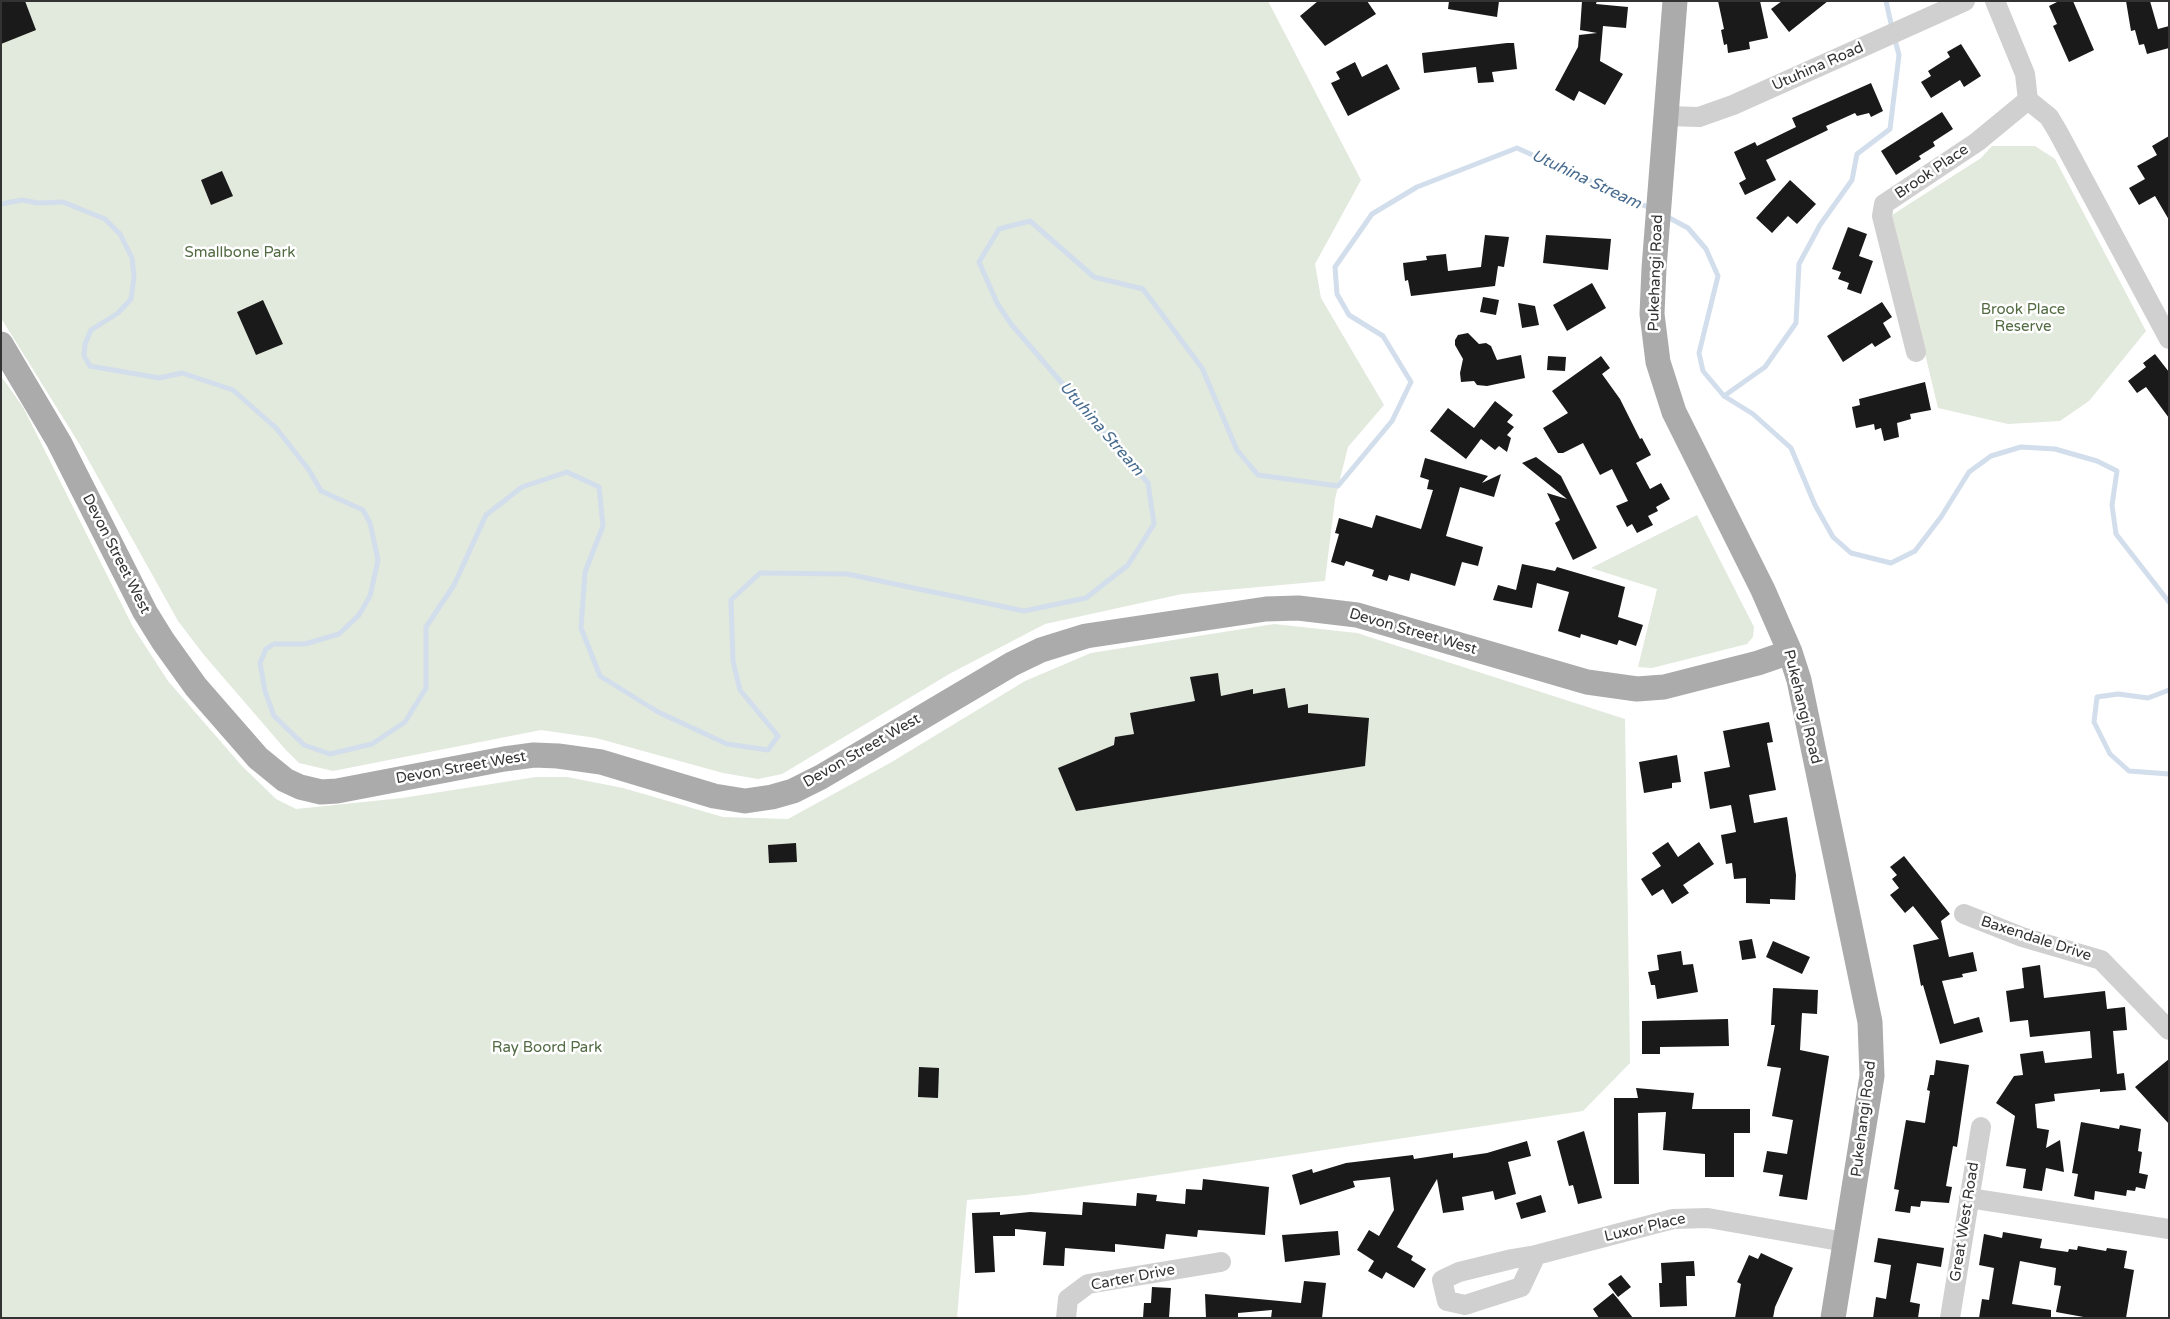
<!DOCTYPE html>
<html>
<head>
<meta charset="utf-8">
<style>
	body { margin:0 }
	#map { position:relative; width:2170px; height:1319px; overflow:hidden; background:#fff; font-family:"Varela Round",sans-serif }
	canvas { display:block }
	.frame { position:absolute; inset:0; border:2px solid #333; pointer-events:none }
</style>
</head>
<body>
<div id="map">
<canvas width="2170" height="1319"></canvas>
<div class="frame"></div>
</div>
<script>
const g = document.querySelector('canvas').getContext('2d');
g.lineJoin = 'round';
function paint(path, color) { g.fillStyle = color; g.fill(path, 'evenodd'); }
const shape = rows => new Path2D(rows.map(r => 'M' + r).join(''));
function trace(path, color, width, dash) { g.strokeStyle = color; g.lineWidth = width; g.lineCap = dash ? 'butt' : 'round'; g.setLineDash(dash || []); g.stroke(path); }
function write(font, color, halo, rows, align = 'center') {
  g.font = font + ' "Varela Round",sans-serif'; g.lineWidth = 5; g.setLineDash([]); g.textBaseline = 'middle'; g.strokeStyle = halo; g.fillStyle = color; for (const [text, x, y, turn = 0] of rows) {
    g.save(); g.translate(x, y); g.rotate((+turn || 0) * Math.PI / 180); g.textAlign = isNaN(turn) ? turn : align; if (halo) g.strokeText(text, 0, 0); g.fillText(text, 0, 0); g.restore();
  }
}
paint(shape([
	[1,1,1268,1,1361,180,1315,264,1321,298,1384,405,1348,447,1335,499,1325,581,1182,594,1045,624,951,673,782,774,758,779,723,773,596,738,541,730,333,771,299,763,285,749,204,655,178,621,80,445,1,318],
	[1992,146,2035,146,2055,159,2146,331,2089,401,2060,421,2008,424,1938,408,1892,215,1981,158],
	[1,376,23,407,133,627,168,681,242,766,276,799,296,809,402,798,536,777,567,777,623,788,723,817,788,819,890,763,1025,681,1091,653,1274,624,1357,633,1625,719,1630,1063,1583,1111,1026,1195,967,1200,957,1318,1,1318],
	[1697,515,1754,627,1753,637,1747,644,1652,668,1638,667,1657,589,1591,568]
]), '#e2e9dd');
trace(shape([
	[1886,1,1892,28],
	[1,204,22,200,38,203,63,202,105,219,120,234,132,258,134,277,131,299,118,313,91,330,85,344,84,356,90,366,159,378,182,373,233,390,276,428,309,470,321,491,363,510,370,523,378,560,370,596,359,615,339,634,305,644,274,644,266,649,260,663,265,691,274,716,304,745,330,754,372,744,405,722,426,688,426,627,454,585,486,515,522,487,567,472,599,487,603,526,585,572,581,628,600,676,658,712,727,744,768,750,778,736,740,690,733,661,731,600,760,573,847,574,1024,611,1086,598,1128,565,1154,524,1148,483,1011,324,997,303,979,262,999,229,1030,221,1094,277,1143,289,1202,368,1237,450,1258,475,1338,486,1392,421,1411,382,1383,336,1349,315,1337,294,1335,267,1372,214,1417,187,1517,148,1652,209],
	[1664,215,1688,228,1706,249,1718,276,1699,353,1703,371,1724,396,1753,414,1791,448,1815,505,1833,537,1851,553,1891,563,1915,551,1941,517,1969,472,1991,456,2021,447,2055,449,2097,461,2117,471,2112,505,2116,534,2169,602],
	[1724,396,1765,367,1796,323,1799,264,1820,225,1852,180,1857,154,1890,129,1899,55,1894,36],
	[2169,690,2148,698,2118,694,2097,697,2094,722,2110,754,2129,771,2169,774]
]), '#d2deeb', 5);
paint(shape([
	[1,1,25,1,36,30,1,44],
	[1318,1,1367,1,1376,14,1325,46,1300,16],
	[1449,1,1499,1,1497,17,1448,9],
	[1582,1,1597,1,1596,4,1628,7,1626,28,1603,26,1600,61,1623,74,1605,105,1579,91,1574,101,1555,90,1578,47,1579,35,1597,33,1580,30],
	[1718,1,1760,1,1768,38,1749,42,1750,49,1728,53,1727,44,1724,45,1721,30,1724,29],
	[1782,1,1828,1,1789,32,1771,9],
	[2059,1,2073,1,2094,50,2069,62,2053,26,2057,24,2049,6],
	[2126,1,2150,1,2158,29,2169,26,2169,48,2147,54,2144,44,2139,45,2135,30,2131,31],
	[1507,43,1514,43,1517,69,1492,72,1494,82,1478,83,1476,67,1424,73,1422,53],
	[1961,44,1981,76,1964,87,1960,80,1931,98,1921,82,1931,76,1928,71,1950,57,1947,52],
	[1355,62,1362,77,1387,64,1400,89,1348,116,1331,83,1340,79,1336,72],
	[1871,83,1883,111,1871,117,1869,113,1857,116,1855,113,1826,126,1828,130,1766,160,1776,180,1745,195,1739,183,1746,179,1734,152,1755,142,1757,146,1796,127,1792,118],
	[1942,112,1953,129,1933,142,1935,146,1919,156,1921,159,1896,175,1881,151],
	[2169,136,2169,220,2155,196,2139,205,2129,188,2145,179,2137,166,2157,155,2152,146],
	[222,171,233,196,211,205,201,180],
	[1790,180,1816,204,1797,224,1788,216,1772,233,1756,218],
	[1848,227,1867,234,1859,256,1873,261,1861,294,1847,289,1849,283,1838,279,1841,272,1832,269],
	[1485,235,1509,237,1504,267,1498,266,1495,286,1411,296,1408,280,1405,281,1403,263,1427,260,1426,256,1446,254,1448,271,1481,267],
	[1546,235,1611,239,1608,270,1543,263],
	[1592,283,1606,308,1567,331,1553,305],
	[1483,297,1499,300,1496,315,1480,312],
	[263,300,283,344,256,355,237,312],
	[1882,302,1892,317,1883,323,1891,337,1875,347,1872,343,1843,362,1827,336],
	[1518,303,1535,306,1539,325,1522,328],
	[1468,333,1479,344,1486,343,1491,346,1497,360,1521,355,1525,378,1487,386,1477,385,1474,381,1461,382,1460,373,1463,359,1455,345,1455,340,1458,335],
	[2155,354,2169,372,2169,418,2146,387,2137,393,2128,381,2146,367,2143,363],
	[1548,356,1566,357,1565,371,1547,370],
	[1601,356,1610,368,1602,374,1620,399,1640,439,1642,438,1651,455,1636,463,1650,489,1661,483,1670,499,1656,507,1658,511,1648,516,1653,525,1637,533,1632,524,1627,527,1616,506,1628,501,1612,469,1600,475,1583,443,1563,453,1558,453,1543,428,1568,413,1552,391],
	[1925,382,1931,410,1910,414,1911,419,1897,423,1899,437,1884,441,1881,428,1875,430,1874,424,1856,428,1852,407,1860,405,1859,399],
	[1495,401,1513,415,1507,422,1514,427,1507,435,1511,438,1507,452,1499,446,1495,450,1481,439,1466,459,1430,431,1448,408,1474,428],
	[1536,457,1561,476,1597,548,1573,560,1555,523,1560,520,1547,493,1567,499,1522,463],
	[1425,458,1488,476,1482,483,1501,474,1494,497,1460,487,1446,536,1483,547,1478,566,1462,562,1455,586,1411,573,1409,581,1389,575,1387,581,1372,576,1374,570,1346,561,1344,566,1331,562,1339,534,1335,533,1339,518,1372,528,1376,515,1421,529,1433,490,1427,489,1429,480,1420,477],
	[1522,564,1555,571,1557,567,1625,587,1618,617,1643,625,1636,646,1619,640,1617,645,1581,634,1580,638,1558,631,1569,592,1537,583,1532,608,1493,600,1498,585,1516,590],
	[1218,673,1221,696,1253,689,1253,694,1285,688,1288,708,1308,704,1308,713,1369,718,1365,766,1076,811,1058,768,1114,745,1115,737,1134,734,1130,713,1195,701,1190,677],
	[1769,722,1773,742,1767,743,1776,790,1749,795,1754,823,1787,817,1796,875,1795,900,1770,899,1770,904,1746,903,1746,878,1734,879,1732,863,1726,864,1721,835,1736,832,1731,805,1710,809,1704,772,1730,767,1723,731],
	[1677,755,1681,782,1672,783,1672,788,1644,793,1639,762],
	[1668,842,1678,857,1699,842,1714,864,1683,885,1689,893,1672,904,1663,889,1652,896,1641,879,1661,866,1652,853],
	[796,843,797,862,769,863,768,845],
	[1904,856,1950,914,1941,921,1949,957,1973,952,1977,971,1962,974,1963,977,1942,981,1954,1024,1979,1017,1983,1032,1940,1044,1923,985,1921,986,1913,945,1939,939,1913,906,1905,913,1890,895,1899,888,1892,879,1897,875,1890,867],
	[1752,939,1756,958,1742,960,1739,941],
	[1773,941,1810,957,1802,974,1766,957],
	[1681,951,1683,965,1693,964,1698,992,1657,999,1655,985,1651,985,1648,972,1659,970,1657,955],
	[2040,965,2044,998,2105,991,2107,1009,2125,1007,2127,1030,2113,1031,2117,1074,2124,1073,2126,1090,2100,1092,2100,1089,2054,1094,2055,1101,2035,1104,2037,1128,2049,1130,2046,1148,2060,1140,2064,1172,2046,1168,2042,1191,2023,1188,2026,1169,2006,1166,2015,1116,1996,1103,2014,1076,2023,1075,2020,1054,2043,1051,2045,1063,2092,1058,2090,1031,2030,1037,2028,1020,2010,1022,2006,991,2024,988,2022,968],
	[1773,988,1818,990,1817,1014,1802,1013,1800,1050,1829,1056,1807,1200,1779,1196,1783,1175,1763,1172,1767,1151,1787,1154,1793,1120,1772,1116,1781,1068,1767,1066,1775,1025,1771,1025],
	[1728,1019,1729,1046,1660,1047,1660,1054,1642,1054,1642,1021],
	[2169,1059,2169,1124,2135,1087],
	[1936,1060,1969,1065,1957,1147,1953,1146,1946,1186,1952,1187,1949,1203,1921,1201,1920,1207,1911,1206,1910,1213,1895,1211,1899,1190,1894,1189,1906,1120,1925,1123,1930,1091,1927,1090,1930,1075,1934,1075],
	[919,1067,939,1068,938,1098,918,1097],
	[1636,1088,1694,1093,1692,1109,1750,1109,1750,1133,1734,1133,1734,1177,1705,1177,1705,1154,1663,1150,1666,1112,1638,1113,1639,1184,1614,1184,1614,1098,1638,1098],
	[2081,1122,2119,1129,2120,1125,2141,1129,2138,1151,2142,1152,2139,1173,2148,1175,2145,1189,2136,1187,2135,1191,2127,1190,2126,1196,2095,1191,2094,1200,2074,1196,2078,1174,2072,1173],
	[1584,1131,1602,1198,1578,1204,1573,1185,1569,1186,1557,1141],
	[1527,1141,1531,1156,1508,1162,1516,1194,1495,1200,1493,1191,1462,1197,1464,1210,1443,1213,1437,1179,1397,1247,1413,1256,1411,1260,1426,1269,1414,1288,1386,1272,1382,1279,1368,1271,1374,1261,1357,1250,1369,1230,1379,1236,1394,1210,1390,1177,1353,1181,1355,1187,1300,1205,1292,1175,1312,1169,1313,1173,1346,1163,1413,1155,1414,1159,1453,1153,1453,1158,1487,1153],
	[1203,1179,1269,1187,1265,1235,1198,1230,1197,1237,1166,1234,1164,1249,1115,1244,1115,1252,1065,1248,1064,1266,1043,1265,1046,1232,1015,1229,1015,1236,993,1236,995,1272,975,1273,972,1213,1000,1212,1000,1215,1030,1212,1082,1215,1083,1202,1136,1206,1137,1193,1157,1195,1156,1201,1185,1204,1186,1189,1202,1190],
	[1541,1195,1546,1212,1521,1219,1516,1203],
	[1338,1231,1340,1255,1285,1262,1282,1235],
	[2003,1232,2042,1239,2040,1248,2068,1252,2069,1249,2077,1250,2078,1246,2106,1251,2107,1248,2127,1251,2124,1268,2134,1270,2126,1318,2089,1318,2056,1312,2061,1286,2054,1285,2056,1268,2020,1261,2012,1304,2051,1310,2051,1318,1979,1318,1982,1299,1989,1300,1994,1268,1979,1265,1984,1234,2002,1238],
	[1878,1238,1944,1248,1941,1267,1917,1263,1910,1302,1920,1304,1918,1318,1873,1318,1876,1297,1886,1299,1891,1265,1874,1262],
	[1761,1253,1793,1268,1775,1307,1773,1318,1735,1318,1741,1284,1737,1282,1749,1255,1758,1259],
	[1694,1261,1695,1276,1686,1276,1687,1306,1660,1307,1659,1283,1662,1283,1661,1263],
	[1621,1275,1631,1287,1618,1297,1608,1284],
	[1304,1281,1326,1283,1322,1318,1271,1318,1272,1310,1238,1313,1238,1318,1206,1318,1205,1294,1301,1303],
	[1152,1287,1171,1288,1169,1318,1143,1318,1144,1303,1151,1303],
	[1613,1293,1618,1299,1633,1318,1599,1318,1593,1309]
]), '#1a1a1a');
trace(shape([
	[1995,1,2025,74,2028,100,2049,117,2058,132,2169,339],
	[1666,116,1699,117,1733,105,1965,1],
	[1916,352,1882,216,1884,204,1977,142,2028,100],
	[1964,914,2022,937,2101,960,2169,1030],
	[1969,1198,2169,1229],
	[1536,1255,1512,1259,1459,1272,1442,1280,1447,1301,1465,1305,1521,1287,1536,1255,1673,1219,1708,1218,1845,1242],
	[1066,1318,1068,1299,1088,1284,1221,1262],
	[1950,1318,1981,1127]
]), '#d0d0d0', 20);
trace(shape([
	[1675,1,1654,268,1652,314,1658,362,1674,412,1763,590,1790,652,1799,680,1870,1022,1872,1076,1833,1318],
	[1,344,59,442,145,612,163,641,196,687,258,758,285,780,300,787,321,792,337,791,504,759,534,755,558,756,601,762,714,796,745,801,772,797,793,791,821,777,1012,664,1041,650,1086,636,1266,609,1298,608,1357,615,1587,682,1637,689,1664,687,1758,663,1790,652]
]), '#ababab', 25);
write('15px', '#333', '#fff', [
	["Utuhina Road",1818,67,-24],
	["Brook Place",1932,172,-34],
	["Pukehangi Road",1656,273,-88],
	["Devon Street West",116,554,63],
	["Devon Street West",1413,632,16],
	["Pukehangi Road",1802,707,76],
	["Devon Street West",862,751,-30],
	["Devon Street West",461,768,-10],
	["Baxendale Drive",2036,939,18],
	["Pukehangi Road",1864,1119,-83],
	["Great West Road",1965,1222,-81],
	["Luxor Place",1645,1228,-13],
	["Carter Drive",1133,1278,-11]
]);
write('15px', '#526b43', '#fff', [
	["Smallbone Park",240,253],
	["Brook Place",2023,310],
	["Reserve",2023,327],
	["Ray Boord Park",547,1048]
]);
write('italic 16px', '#476b8e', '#fff', [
	["Utuhina Stream",1586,180,25],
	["Utuhina Stream",1101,429,49]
]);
</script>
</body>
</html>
